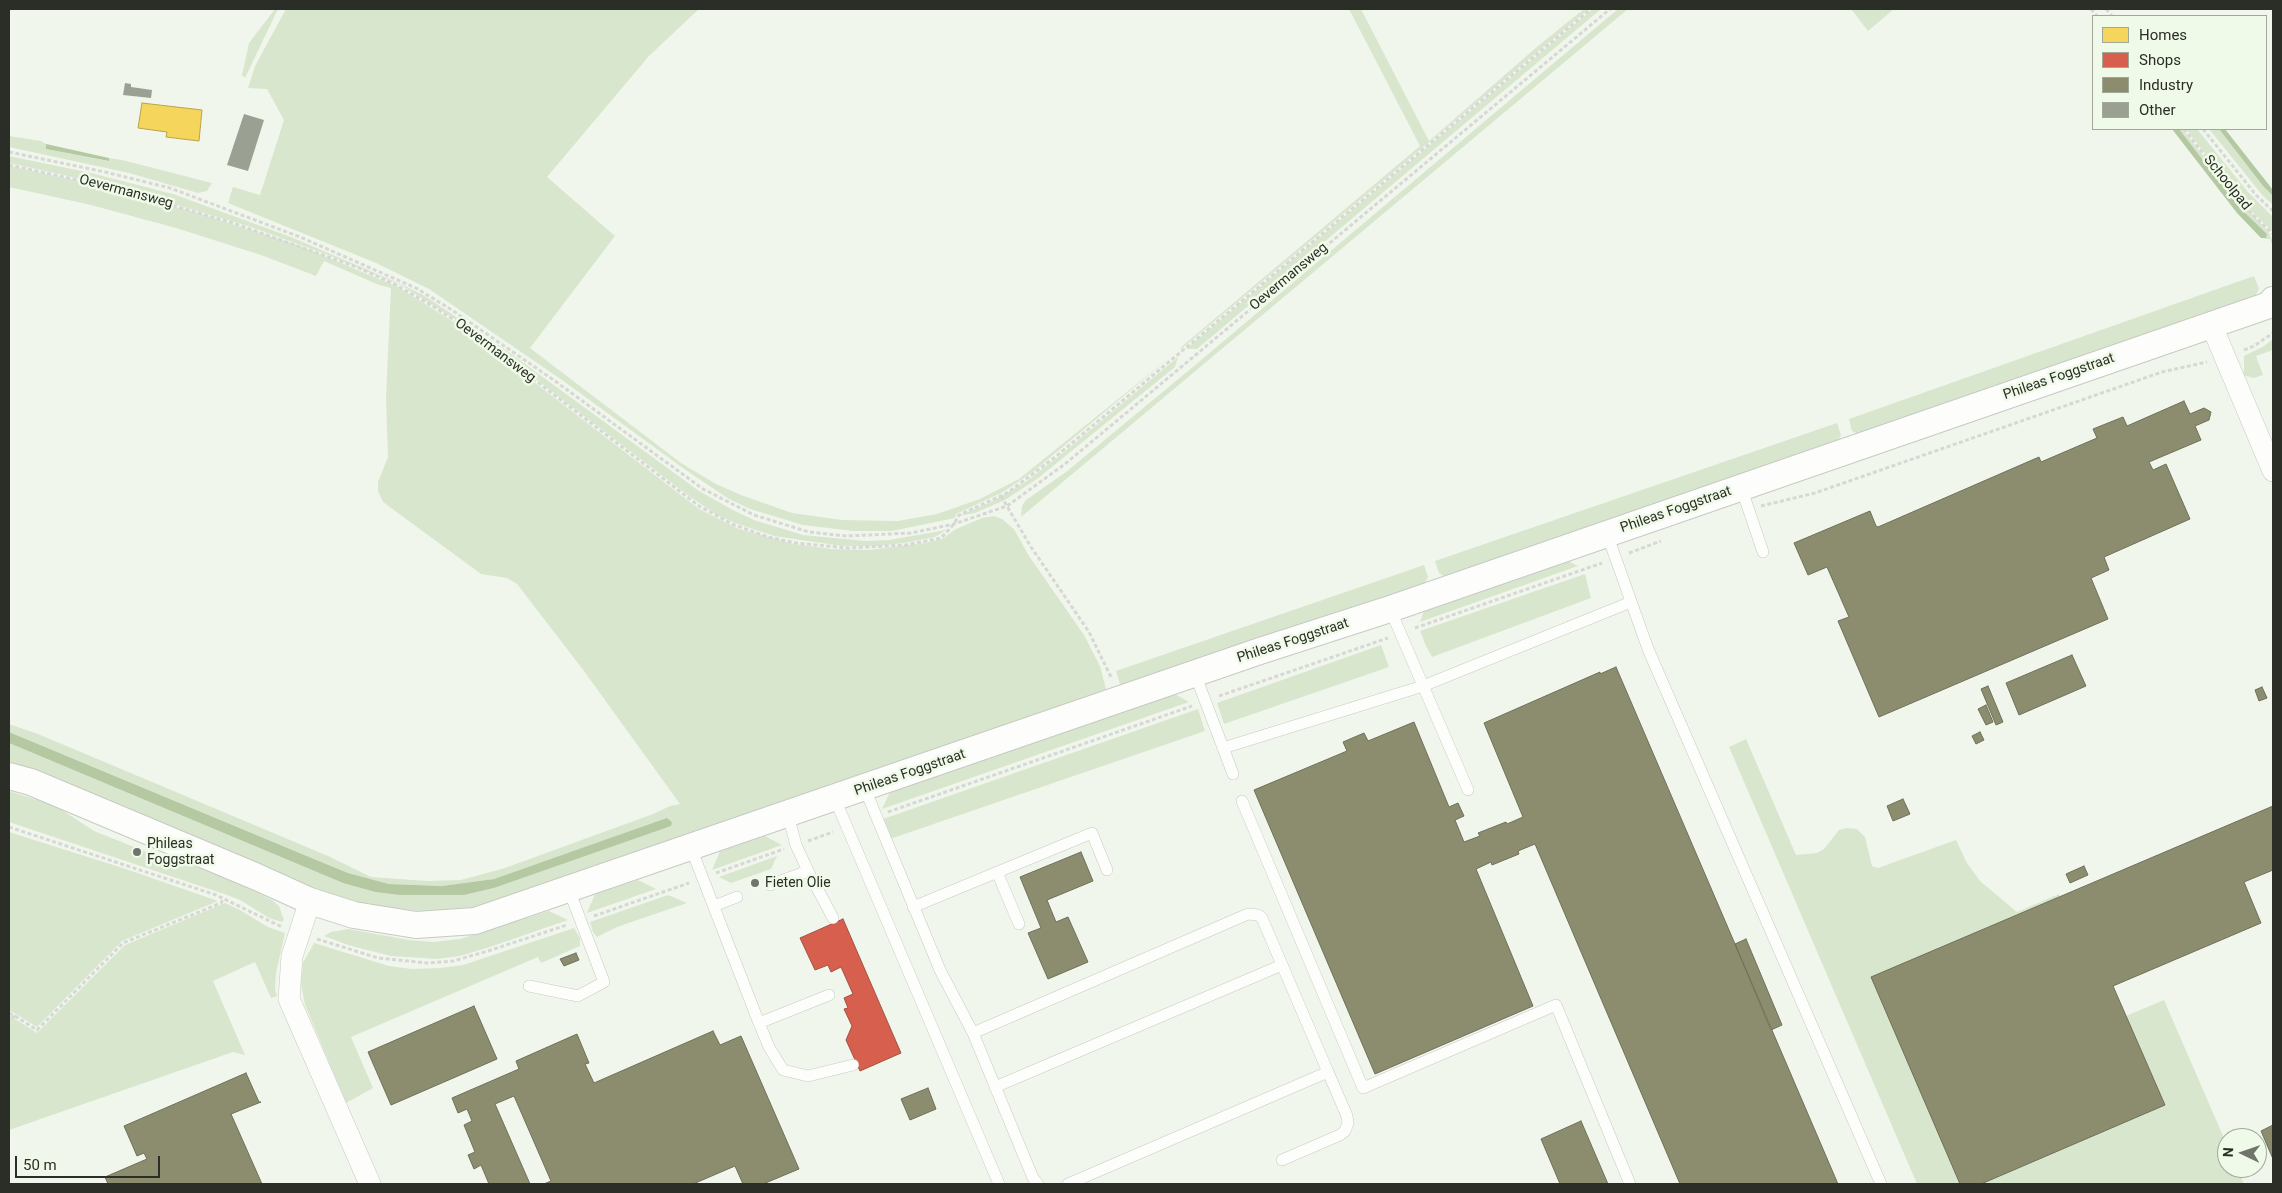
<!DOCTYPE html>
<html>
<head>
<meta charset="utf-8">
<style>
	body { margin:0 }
	#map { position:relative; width:2282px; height:1193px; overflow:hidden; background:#f1f6ec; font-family:Roboto,sans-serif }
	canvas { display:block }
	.frame { position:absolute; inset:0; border:10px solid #2a2e27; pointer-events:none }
	.legend { position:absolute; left:2092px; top:15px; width:175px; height:115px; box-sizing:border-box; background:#f0fae8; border:1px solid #a1a89b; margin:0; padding:6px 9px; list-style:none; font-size:15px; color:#2a2e27 }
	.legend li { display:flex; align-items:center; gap:10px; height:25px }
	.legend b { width:25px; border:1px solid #a1a89b }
	.north { position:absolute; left:2217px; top:1128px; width:50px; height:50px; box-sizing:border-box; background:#f0fae8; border:1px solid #a1a89b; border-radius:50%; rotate:273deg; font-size:14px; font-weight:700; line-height:20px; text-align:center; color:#2a2e27 }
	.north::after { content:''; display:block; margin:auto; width:18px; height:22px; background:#70746c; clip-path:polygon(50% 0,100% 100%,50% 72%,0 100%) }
	.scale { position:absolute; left:15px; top:1156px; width:145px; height:22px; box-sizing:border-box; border:2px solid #2a2e27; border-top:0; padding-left:6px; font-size:15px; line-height:18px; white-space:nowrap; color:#2a2e27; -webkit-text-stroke:4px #f0fae8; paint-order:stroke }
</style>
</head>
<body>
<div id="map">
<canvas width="2282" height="1193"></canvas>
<div class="frame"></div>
<ul class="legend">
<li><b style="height:14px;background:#f6d55c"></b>Homes</li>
<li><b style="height:14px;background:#d6604d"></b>Shops</li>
<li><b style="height:14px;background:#8c8c6e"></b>Industry</li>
<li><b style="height:14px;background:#9aa193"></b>Other</li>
</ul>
<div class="north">N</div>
<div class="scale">50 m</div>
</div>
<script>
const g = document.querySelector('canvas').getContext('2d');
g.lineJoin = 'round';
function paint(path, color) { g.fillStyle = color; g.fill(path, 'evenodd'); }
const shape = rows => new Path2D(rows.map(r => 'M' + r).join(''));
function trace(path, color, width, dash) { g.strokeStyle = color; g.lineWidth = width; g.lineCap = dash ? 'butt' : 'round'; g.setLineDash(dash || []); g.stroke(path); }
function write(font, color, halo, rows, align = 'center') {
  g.font = font + ' Roboto,sans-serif'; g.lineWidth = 5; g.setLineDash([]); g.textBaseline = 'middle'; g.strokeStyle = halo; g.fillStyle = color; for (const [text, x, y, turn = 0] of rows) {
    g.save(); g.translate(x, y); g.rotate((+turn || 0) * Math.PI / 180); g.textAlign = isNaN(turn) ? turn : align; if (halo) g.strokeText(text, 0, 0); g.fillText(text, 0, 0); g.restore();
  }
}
paint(shape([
	[275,9,278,9,245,78,242,75,249,43],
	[286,9,699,9,649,56,547,177,615,236,530,348,681,463,716,484,741,495,792,513,842,520,898,521,937,514,980,499,1019,479,1174,354,1034,471,1003,492,956,514,955,518,892,531,853,531,803,525,750,509,729,499,687,471,562,380,429,289,376,263,228,203,233,187,260,195,284,120,267,89,248,88,255,66],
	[1349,9,1361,9,1429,141,1538,46,1584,9,1589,9,1181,349,1180,348,1420,146],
	[1593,9,1601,9,1197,349,1186,349],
	[1618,9,1628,9,1021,517,1022,506,1026,500,1066,472,1194,366],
	[1851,9,1894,9,1868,31],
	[2179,129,2182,129,2233,194,2268,231,2273,242,2273,247,2270,239,2265,239,2267,234,2240,208],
	[2186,129,2197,129,2248,192,2273,217,2273,232,2244,204],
	[2209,129,2219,129,2263,186,2273,196,2273,205,2263,196],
	[9,136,41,141,46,144,46,149,108,161,109,158,122,160,212,183,207,191,198,193,129,173,9,147],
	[9,156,91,173,173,194,291,237,403,285,425,296,510,353,699,491,733,510,754,520,803,535,866,541,889,540,946,530,935,537,904,543,876,546,842,546,774,536,735,523,717,515,689,496,469,328,401,285,328,255,248,226,113,186,9,163],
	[9,166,97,185,204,215,300,246,398,287,465,329,699,509,739,529,794,544,832,549,868,550,925,543,942,539,956,529,982,518,994,516,1002,519,1014,529,1029,556,1084,635,1100,666,1106,689,1102,696,697,836,462,912,429,912,362,904,343,899,9,767,9,743,343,883,375,892,399,895,464,895,494,888,670,826,672,821,664,820,494,879,442,886,389,884,348,873,314,859,9,732,9,724,38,734,328,856,371,877,427,881,461,880,505,868,653,814,670,806,680,804,584,671,517,584,507,578,481,574,383,502,378,491,378,482,388,457,386,397,391,288,379,285,324,261,316,276,261,255,176,228,91,205,9,187],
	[2254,276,2259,289,2255,296,1860,435,1852,431,1849,419],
	[2273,339,2273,350,2256,356,2263,375,2254,378,2242,375,2244,371,2244,356,2264,346],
	[1178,357,1175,367,1037,479,1005,500,975,513,959,516,993,501,1024,483,1058,457],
	[1837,423,1841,435,1837,443,1447,578,1439,573,1435,561],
	[1566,560,1578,566,1420,622,1425,608],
	[1424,565,1428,577,1424,585,1128,688,1120,684,1116,671],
	[1585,574,1591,598,1432,657,1426,646,1420,631],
	[1381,645,1389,667,1224,724,1217,703],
	[1175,694,1189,702,882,809,890,792],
	[1198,709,1205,731,890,839,883,819],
	[1746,739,1796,855,1817,853,1824,849,1839,830,1846,828,1857,829,1865,837,1872,866,1878,868,1956,840,1967,863,1980,881,2017,912,2059,894,2114,1021,2164,1000,2227,1145,2227,1168,2237,1168,2244,1184,1917,1184,1729,747],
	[9,791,56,806,94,831,177,864,199,865,220,873,272,900,279,906,284,920,282,922,269,918,240,900,227,895,9,822],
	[9,832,129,870,218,901,122,941,37,1027,9,1010],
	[765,836,782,845,712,870,720,851],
	[777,856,771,869,731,883,719,877],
	[638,880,656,889,587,913,595,894],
	[668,895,687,903,617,927,597,937,593,932,590,922],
	[225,903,240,910,268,927,285,933,276,973,275,990,277,996,271,998,255,962,213,981,245,1055,233,1052,9,1130,9,1015,37,1033,125,945],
	[549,911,568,920,490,947,460,956,437,959,391,956,351,946,324,936,331,932,348,929,409,940,433,942,460,939],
	[574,928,580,938,580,946,541,963,538,957,351,1037,373,1088,346,1103,305,1005,301,984,303,963,314,943,389,966,412,969,440,968,463,965]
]), '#d9e6ce');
paint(shape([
	[2172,129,2179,129,2240,208,2267,234,2266,238,2261,238,2237,213],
	[2219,129,2225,129,2273,190,2273,196,2263,186],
	[46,144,109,158,109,161,46,149],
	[9,732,314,859,348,873,389,884,442,886,494,879,667,818,672,822,671,826,494,888,464,895,399,895,375,892,343,883,9,743]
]), '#b4c8a2');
const homes = shape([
	[142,103,202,110,199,141,166,137,167,132,138,128,142,103]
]);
paint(homes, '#f6d55c');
trace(homes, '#b9a34c', 1);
const shops = shape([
	[843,919,901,1053,860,1071,846,1040,852,1026,844,1009,848,1008,844,998,853,994,841,967,831,972,828,965,815,970,800,938,843,919]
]);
paint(shops, '#d6604d');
trace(shops, '#a25142', 1);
const industry = shape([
	[2184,401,2190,414,2204,408,2211,412,2209,420,2195,426,2201,440,2149,462,2153,470,2166,464,2190,519,2104,557,2109,570,2091,578,2108,619,1879,717,1838,621,1849,617,1827,567,1808,575,1794,543,1870,511,1876,526,1878,527,2039,457,2041,462,2097,438,2093,429,2123,417,2127,426,2184,401],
	[2072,655,2086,686,2019,715,2006,683,2072,655],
	[1616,667,1735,944,1838,1184,1680,1184,1535,844,1518,851,1519,854,1492,865,1491,862,1476,869,1533,1006,1375,1074,1254,790,1347,751,1343,742,1364,733,1368,741,1414,722,1449,807,1458,803,1464,816,1455,820,1464,842,1480,836,1478,833,1506,822,1507,824,1523,817,1484,723,1600,672,1600,674,1616,667],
	[1988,686,2003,722,1996,725,1981,689,1988,686],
	[2262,687,2267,698,2259,701,2255,690,2262,687],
	[1986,705,1993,722,1986,725,1978,709,1986,705],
	[1980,732,1984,740,1976,744,1972,736,1980,732],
	[1903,799,1910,814,1893,821,1887,806,1903,799],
	[2273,806,2273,870,2244,882,2261,923,2113,986,2165,1105,1981,1184,1960,1184,1871,977,2273,806],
	[1081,852,1093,881,1047,900,1056,922,1068,917,1088,962,1048,979,1028,933,1041,928,1020,877,1081,852],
	[2084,866,2088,875,2070,883,2066,874,2084,866],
	[1746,939,1782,1025,1771,1030,1735,944,1746,939],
	[576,953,579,960,564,966,560,959,576,953],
	[474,1006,497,1059,391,1105,368,1052,474,1006],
	[713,1031,720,1045,741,1036,799,1169,763,1184,743,1184,735,1166,693,1184,544,1184,551,1181,514,1096,495,1104,530,1184,489,1184,481,1165,474,1169,468,1155,475,1152,464,1125,472,1121,467,1109,458,1113,452,1098,519,1069,516,1061,577,1034,589,1063,585,1064,594,1083,713,1031],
	[246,1073,259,1102,261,1102,231,1114,262,1184,108,1184,105,1177,147,1159,144,1153,137,1156,124,1126,246,1073],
	[928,1088,936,1109,910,1120,901,1099,928,1088],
	[1581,1121,1608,1184,1560,1184,1541,1139,1581,1121],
	[2273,1125,2273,1159,2261,1131,2273,1125]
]);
paint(industry, '#8c8c6e');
trace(industry, '#6f7059', 1);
paint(shape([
	[125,83,131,84,131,87,152,90,151,98,123,95],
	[244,114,264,120,248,171,227,165]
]), '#9aa193');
const service = shape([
	[1741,487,1763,552],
	[1607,534,1648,649,1881,1184],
	[1390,609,1468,790],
	[1195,674,1233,774],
	[1223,748,1423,686,1631,602],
	[865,789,940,970,973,1033,1033,1178,1038,1184],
	[835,799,999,1184],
	[1242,801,1363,1088,1556,1005,1630,1184],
	[691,848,759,1023,829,995],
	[808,871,833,918],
	[997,872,1019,924],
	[770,885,808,871,796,845,788,815],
	[714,906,737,897],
	[913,907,1092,833,1107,870],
	[529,986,578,996,604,982,569,890],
	[759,1023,769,1047,783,1070,808,1076,853,1065],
	[973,1033,1248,914,1258,915,1262,918,1328,1072,1068,1184],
	[995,1087,1282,965],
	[1282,1160,1340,1135,1345,1131,1348,1123,1347,1116,1328,1072]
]);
const minor = shape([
	[2211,324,2273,471],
	[310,901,292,956,289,999,370,1184]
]);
const tertiary = shape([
	[9,776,31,782,257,877,310,901,354,915,416,925,475,921,1260,651,1390,609,2269,305,2273,300]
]);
trace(service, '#c6cac3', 12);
trace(minor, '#c6cac3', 22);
trace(tertiary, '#c6cac3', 28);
trace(shape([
	[2091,9,2097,16],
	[2106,9,2112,16],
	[2184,129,2245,207,2273,234],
	[2203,129,2256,195,2273,211],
	[9,152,105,172,170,188,300,237,416,288,452,310,555,381,703,489,754,515,809,532,846,536,911,533,954,524,1007,506,1065,464,1610,9],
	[9,165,106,186,233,223,359,268,396,285,431,305,471,331,699,506,732,524,768,537,796,543,848,548,906,545,941,538,954,524,959,515,1007,493,1054,458,1591,9],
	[2244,350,2254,346,2273,333],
	[1001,496,1031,547,1089,632,1112,679],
	[1761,506,1815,493,2162,372,2207,362],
	[1629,553,1661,541],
	[1415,628,1602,563],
	[1219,696,1388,638],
	[888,812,1192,706],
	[9,827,216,895,282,927],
	[808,841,833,832],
	[716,873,784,849],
	[594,916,689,883],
	[317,939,378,958,428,963,453,961,488,951,567,925],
	[9,1013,15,1016,9,1020],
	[15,1016,37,1030,123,943,221,903,224,898]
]), '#d7d8d6', 3, [4, 2.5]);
trace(service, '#fdfefc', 11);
trace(minor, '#fdfefc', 21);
trace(tertiary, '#fdfefc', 26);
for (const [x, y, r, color] of [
	[137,852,5,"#70746c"],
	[755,883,5,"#70746c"]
]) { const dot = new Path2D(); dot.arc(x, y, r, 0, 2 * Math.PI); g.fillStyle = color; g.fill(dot); trace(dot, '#f0fae8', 2); }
write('14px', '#2a2e27', '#f0fae8', [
	["Schoolpad",2227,183,51],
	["Oevermansweg",126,192,15],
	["Oevermansweg",1289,277,-40],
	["Oevermansweg",495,351,37],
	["Phileas Foggstraat",2059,377,-19],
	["Phileas Foggstraat",1676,510,-19],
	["Phileas Foggstraat",1293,641,-18],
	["Phileas Foggstraat",910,773,-19]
]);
write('14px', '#2a2e27', '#f0fae8', [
	["Phileas",147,844],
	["Foggstraat",147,860],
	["Fieten Olie",765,883]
], 'left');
</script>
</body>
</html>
